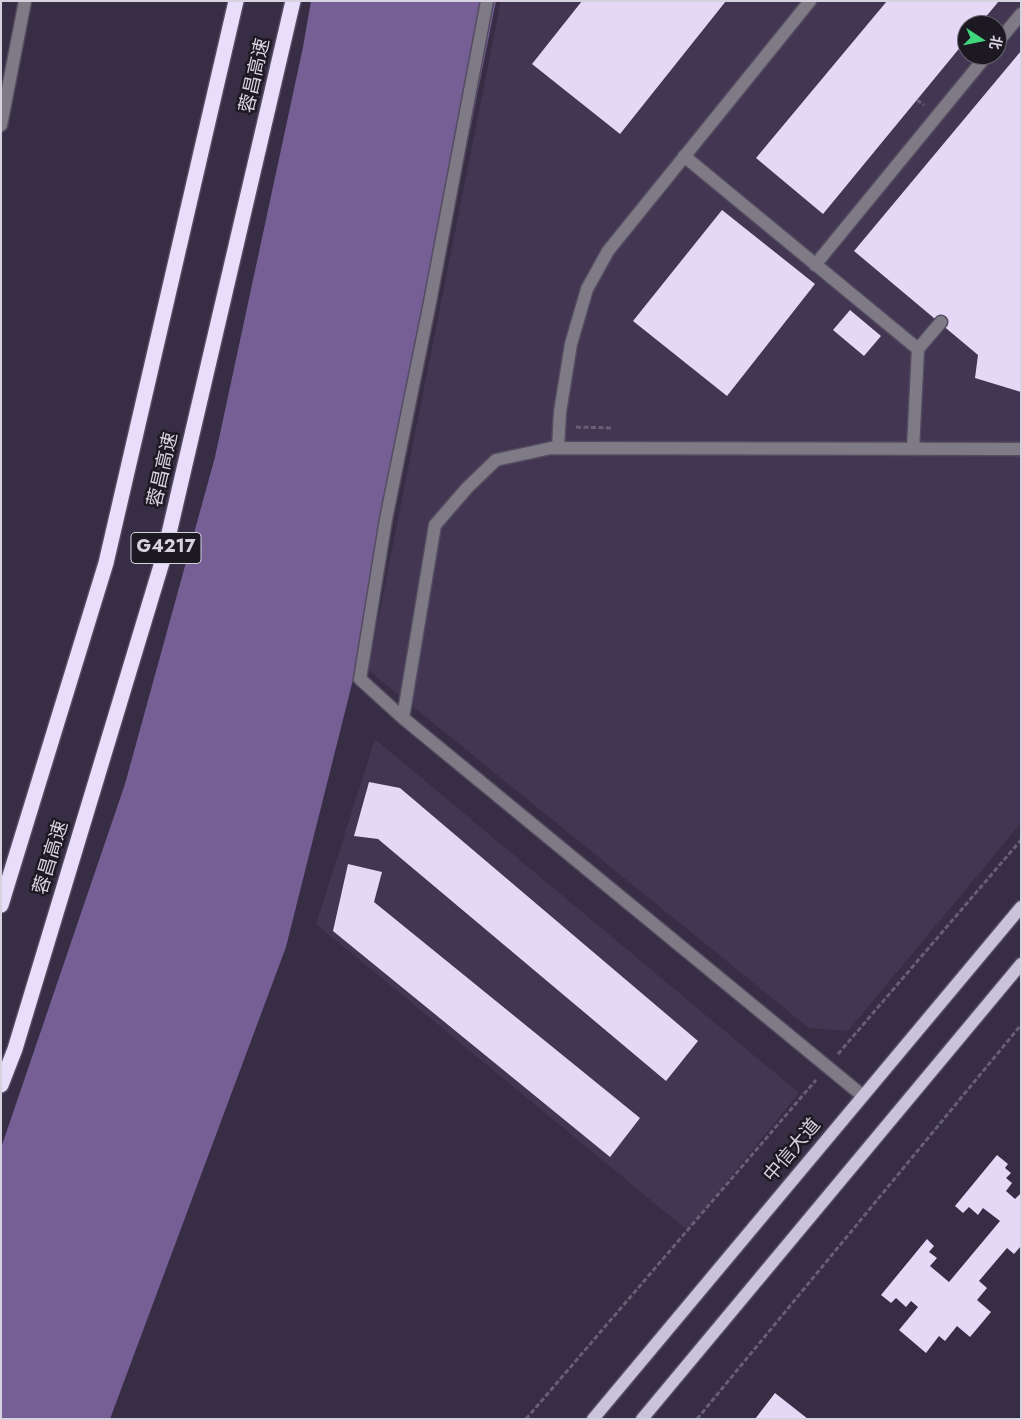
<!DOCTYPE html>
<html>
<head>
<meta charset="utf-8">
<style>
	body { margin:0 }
	#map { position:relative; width:1022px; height:1420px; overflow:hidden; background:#372e45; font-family:Jost,"Noto Sans SC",sans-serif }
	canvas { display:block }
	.frame { position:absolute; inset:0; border:2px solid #d7d2e0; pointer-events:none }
	.north { position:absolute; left:957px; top:15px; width:50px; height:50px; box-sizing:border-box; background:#1d1923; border:1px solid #67636f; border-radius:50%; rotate:101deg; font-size:14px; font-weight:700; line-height:20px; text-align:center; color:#d7d2e0 }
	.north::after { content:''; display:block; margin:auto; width:18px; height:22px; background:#3fd77d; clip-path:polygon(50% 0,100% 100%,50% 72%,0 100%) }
</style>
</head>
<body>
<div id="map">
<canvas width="1022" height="1420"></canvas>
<div class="frame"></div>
<div class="north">北</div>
</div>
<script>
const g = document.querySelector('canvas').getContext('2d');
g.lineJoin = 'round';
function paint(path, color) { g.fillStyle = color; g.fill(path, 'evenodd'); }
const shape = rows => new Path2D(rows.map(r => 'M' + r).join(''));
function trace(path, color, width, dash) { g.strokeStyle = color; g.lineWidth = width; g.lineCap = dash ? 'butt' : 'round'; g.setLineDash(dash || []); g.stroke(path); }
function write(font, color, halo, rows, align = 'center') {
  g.font = font + ' Jost,"Noto Sans SC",sans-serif'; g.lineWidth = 5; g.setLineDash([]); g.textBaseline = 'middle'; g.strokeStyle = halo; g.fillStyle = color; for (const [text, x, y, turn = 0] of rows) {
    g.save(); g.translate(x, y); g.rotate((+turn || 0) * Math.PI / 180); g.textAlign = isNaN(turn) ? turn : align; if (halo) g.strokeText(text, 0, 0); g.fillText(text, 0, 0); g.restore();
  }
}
paint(shape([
	[501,1,1021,1,1021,823,848,1031,809,1028,368,670],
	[967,25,997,25,997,55,967,55],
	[375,739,799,1093,687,1230,316,924]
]), '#423653');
paint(shape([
	[311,1,496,1,385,552,286,947,110,1419,1,1419,1,1148,125,784,215,457,303,47]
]), '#755f95');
paint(shape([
	[582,1,726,1,620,134,532,64],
	[887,1,999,1,979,25,967,25,967,39,823,214,756,158],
	[1021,51,1021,392,975,378,978,355,854,251],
	[722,210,815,284,727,396,633,321],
	[850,310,881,336,864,356,833,330],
	[369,782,400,788,698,1041,666,1081,378,839,354,836],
	[348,864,382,872,374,902,640,1118,610,1157,333,931],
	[997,1155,1008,1164,1005,1168,1011,1173,1006,1178,1012,1183,1006,1191,1015,1199,1021,1193,1021,1246,1014,1254,1007,1248,979,1281,987,1288,977,1300,991,1312,970,1337,957,1326,945,1341,939,1336,926,1353,899,1330,918,1307,911,1301,906,1307,896,1298,891,1303,881,1295,927,1239,934,1246,929,1252,937,1258,930,1266,949,1282,1000,1221,983,1208,978,1215,969,1207,963,1213,955,1206],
	[775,1393,808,1419,755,1419]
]), '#e4d8f6');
const minor = shape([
	[997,43,1021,14],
	[1,125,25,1],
	[684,156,918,349],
	[815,265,987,55],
	[558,448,560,412,571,344,587,289,608,251,810,1],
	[913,449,918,349,941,322],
	[403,718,360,679,386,519,430,302,487,1],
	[863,1096,403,718,435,525,467,488,496,460,551,448,1021,449]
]);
const major = shape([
	[593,1419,1021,907],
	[642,1419,1021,964]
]);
const highway = shape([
	[1,905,106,563,236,1],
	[1,1085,15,1049,163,559,293,1]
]);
trace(minor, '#544c61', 15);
trace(major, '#544c61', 15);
trace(highway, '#544c61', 18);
trace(shape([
	[917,100,924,105],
	[576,427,613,428],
	[838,1054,1021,840],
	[526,1419,816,1080],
	[697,1419,1021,1025]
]), '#675f74', 3, [5, 2.5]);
trace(minor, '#7f7b86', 12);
trace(major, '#cac1da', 12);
trace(highway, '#e8ddfb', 15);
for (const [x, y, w] of [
	[166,548,70]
]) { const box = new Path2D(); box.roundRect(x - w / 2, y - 15.5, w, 31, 4); g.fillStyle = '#1d1923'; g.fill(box); trace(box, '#d7d2e0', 1); }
write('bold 18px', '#d7d2e0', null, [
	["G4217",166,548]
]);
write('19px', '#d7d2e0', '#1d1923', [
	["蓉昌高速",256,76,-77],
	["蓉昌高速",164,470,-77],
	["蓉昌高速",52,858,-73],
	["中信大道",793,1151,-50]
]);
</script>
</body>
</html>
